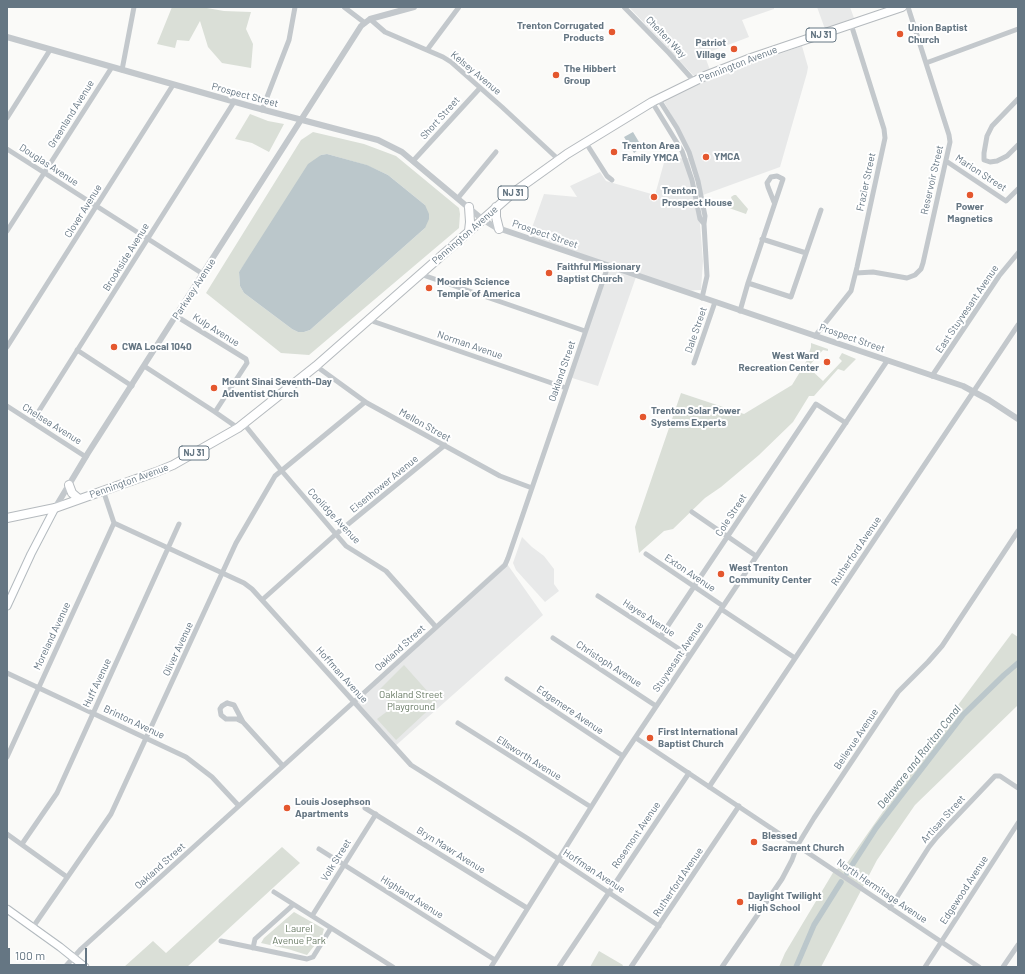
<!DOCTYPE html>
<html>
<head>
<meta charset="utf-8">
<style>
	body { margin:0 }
	#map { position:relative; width:1025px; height:974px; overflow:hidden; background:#fafaf8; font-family:Barlow,sans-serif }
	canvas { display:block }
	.frame { position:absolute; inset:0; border:8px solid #657683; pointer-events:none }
	.scale { position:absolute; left:8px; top:948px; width:79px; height:18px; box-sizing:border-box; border:2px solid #657683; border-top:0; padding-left:5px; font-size:12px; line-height:14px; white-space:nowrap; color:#657683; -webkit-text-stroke:3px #fff; paint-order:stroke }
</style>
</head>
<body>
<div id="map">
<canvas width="1025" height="974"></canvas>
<div class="frame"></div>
<div class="scale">100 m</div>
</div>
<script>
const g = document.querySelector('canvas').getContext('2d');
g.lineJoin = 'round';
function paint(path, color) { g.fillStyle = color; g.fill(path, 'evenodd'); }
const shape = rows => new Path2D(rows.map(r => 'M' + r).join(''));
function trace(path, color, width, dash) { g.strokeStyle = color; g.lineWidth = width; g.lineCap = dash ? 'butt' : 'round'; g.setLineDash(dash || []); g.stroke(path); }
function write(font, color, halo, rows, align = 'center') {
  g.font = font + ' Barlow,sans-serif'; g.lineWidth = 4; g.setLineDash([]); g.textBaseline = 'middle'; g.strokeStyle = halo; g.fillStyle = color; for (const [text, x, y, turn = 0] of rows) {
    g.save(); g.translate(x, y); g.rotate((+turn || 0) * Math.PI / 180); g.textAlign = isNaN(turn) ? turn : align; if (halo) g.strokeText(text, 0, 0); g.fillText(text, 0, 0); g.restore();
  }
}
paint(shape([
	[629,7,774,7,774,9,742,20,749,37,704,54,710,70,697,76,693,75],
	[817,7,850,7,854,18,825,29],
	[802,46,808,67,807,73,780,167,703,195,687,143,663,100,686,89,736,69],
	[689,158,700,224,703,261,701,290,682,291,636,277,598,386,569,377,608,265,528,239,544,194,577,197,570,186,600,172,606,181,655,195,665,159],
	[522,537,532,547,544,556,554,569,554,584,559,591,545,602,516,570,513,563],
	[505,561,543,615,393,748,352,701]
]), '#e8e9e9');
paint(shape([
	[172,7,201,7,224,11,251,12,246,29,253,44,251,68,222,63,208,47,200,21,189,41,177,40,175,48,157,44],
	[250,114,268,121,284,124,269,152,252,143,235,139],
	[313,132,364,144,396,156,459,208,460,214,459,228,309,355,281,353,206,293,301,140],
	[327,154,366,165,388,175,425,205,425,228,310,330,304,332,298,332,292,329,244,293,240,286,239,272,321,155],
	[734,195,736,195,748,209,746,214,729,208,727,206,728,203,732,200,731,197],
	[811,343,828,349,828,351,823,350,808,367,823,381,842,361,839,358,842,353,856,359,844,371,838,369,814,396,809,396,793,422,759,455,721,487,705,498,673,529,664,531,639,553,635,527,681,393,744,414,792,385,806,362,811,347],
	[1012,633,1018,637,1018,704,1017,706,915,805,877,860,821,967,779,967,785,953,834,871,847,863,952,713],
	[404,665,437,702,396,740,377,719,393,707,379,690],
	[282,847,300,863,187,967,124,967,153,941,166,953],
	[294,912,324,929,322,936,307,955,288,949,261,943,264,938],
	[599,951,623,965,622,967,590,967]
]), '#dadfd7');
paint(shape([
	[633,132,642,147,634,153,624,137],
	[327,154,367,165,388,175,425,205,429,214,429,219,425,228,310,330,304,332,298,332,292,329,244,293,240,286,239,272,308,164,321,155]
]), '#bbc7cb');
trace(shape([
	[847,873,876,828,963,715,1004,675,1018,663],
	[796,967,814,925,841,882]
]), '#bbc7cb', 5.5);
const secondary = shape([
	[7,606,31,554,55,508],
	[7,909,60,947,85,967]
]);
const primary = shape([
	[469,207,470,222,469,231],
	[496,207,496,217,499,229],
	[69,485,72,493,79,499],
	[7,518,55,508,156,472,173,465,238,428,316,366,514,192,567,154,652,102,705,76,751,58,902,7]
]);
trace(secondary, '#b3babf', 9);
trace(primary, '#b5babe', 10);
trace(shape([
	[344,7,365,23],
	[624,7,669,53,694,81],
	[370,19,385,32,443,57,451,62,502,107,559,160],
	[427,50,459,7],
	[926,63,1018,29],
	[122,70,134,7],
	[1018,99,992,126,987,136,984,153,984,160,990,162,997,161,1007,156,1018,145],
	[652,102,682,151,692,180,700,219,704,224,705,216,698,181,689,152,677,128,658,98],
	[262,110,289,40,295,7],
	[7,118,50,50],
	[586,143,607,176,612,180],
	[7,149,203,274],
	[413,161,480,88],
	[946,161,1006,201,1018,189],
	[458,198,496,152],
	[7,231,112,67],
	[762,239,806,253],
	[856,273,873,272,907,278,915,275,921,269,923,263,950,142,949,135,908,7],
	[420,274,585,331],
	[748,283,791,297,821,210],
	[702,298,707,276,704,224],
	[740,311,748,283,783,179,777,176,771,177,767,183,768,187,774,202],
	[176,316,246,359,247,363,215,412],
	[369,319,375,322,566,388],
	[815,336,851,291,857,267,885,138,884,129,851,24],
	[7,347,173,85],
	[77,350,132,386],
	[694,363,715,302],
	[144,366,215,412,238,428],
	[316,366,367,403,500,476,532,488],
	[932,376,999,276,1018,253],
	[7,406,86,457],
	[32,422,234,102],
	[244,424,281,470,346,546,386,571,436,627],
	[103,490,114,523,244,583,252,589,411,765,527,838,659,926],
	[692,512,756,556],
	[646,554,723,606],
	[598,596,690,656],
	[262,600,336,534,445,445],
	[721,609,795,658],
	[661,636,816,404,846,423],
	[553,638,656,706],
	[7,673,186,757,212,777,239,806],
	[507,679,623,756],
	[227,703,234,705,243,722,237,719,226,719,221,715,220,709,222,706,227,703],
	[243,722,283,766],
	[458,723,591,807],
	[636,738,979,967],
	[7,757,114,523],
	[709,787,1018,325],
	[365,808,527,908],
	[7,834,67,877],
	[22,844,57,793,179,524],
	[319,849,495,960],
	[274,892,393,967],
	[890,908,929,847,937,837,995,776,1000,776,1018,788],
	[312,916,376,814],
	[33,927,111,814,236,543,275,476,365,402],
	[221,941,307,959,313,957,331,928],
	[253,948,255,939,293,905],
	[65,967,81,949,505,565,508,558,608,266],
	[491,967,623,756,887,361],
	[559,967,689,773],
	[631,967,739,806],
	[722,967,782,879,792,860,797,846,814,818,898,692,928,662,942,646,1018,531],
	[925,967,1018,823],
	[1003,967,1018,945]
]), '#c3c8cc', 5);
trace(shape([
	[7,37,253,107,378,140,402,152,482,219,495,227,963,386,989,400,1018,419],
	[55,508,88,453,361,26,370,19,414,7]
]), '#c3c8cc', 6);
trace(secondary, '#fff', 7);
trace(primary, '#fff', 8);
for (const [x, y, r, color] of [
	[612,32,4,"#e4572e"],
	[900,34,4,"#e4572e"],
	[734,49,4,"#e4572e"],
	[556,75,4,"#e4572e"],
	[614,152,4,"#e4572e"],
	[706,157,4,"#e4572e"],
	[970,195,4,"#e4572e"],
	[654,197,4,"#e4572e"],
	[549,273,4,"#e4572e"],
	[429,288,4,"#e4572e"],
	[114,347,4,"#e4572e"],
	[827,362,4,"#e4572e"],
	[214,388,4,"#e4572e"],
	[643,417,4,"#e4572e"],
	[721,574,4,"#e4572e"],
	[650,738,4,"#e4572e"],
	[287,808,4,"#e4572e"],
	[754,842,4,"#e4572e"],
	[740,902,4,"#e4572e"]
]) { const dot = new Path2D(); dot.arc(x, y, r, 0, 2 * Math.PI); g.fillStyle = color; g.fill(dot); trace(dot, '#fff', 1.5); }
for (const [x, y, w] of [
	[821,35,30],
	[513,193,30],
	[194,453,30]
]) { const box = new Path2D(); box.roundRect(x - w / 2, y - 7, w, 14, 3); g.fillStyle = '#fff'; g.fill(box); trace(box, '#657683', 1); }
write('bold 9px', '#657683', null, [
	["NJ 31",821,35],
	["NJ 31",513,193],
	["NJ 31",194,453]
]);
write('bold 10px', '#657683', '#fff', [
	["Trenton Corrugated",604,26,"right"],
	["Products",604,38,"right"],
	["Union Baptist",908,28],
	["Church",908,40],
	["Patriot",726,43,"right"],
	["Village",726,55,"right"],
	["The Hibbert",564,69],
	["Group",564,81],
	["Trenton Area",622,146],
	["Family YMCA",622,158],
	["YMCA",714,157],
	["Trenton",662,191],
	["Prospect House",662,203],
	["Power",970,207,"center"],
	["Magnetics",970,219,"center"],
	["Faithful Missionary",557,267],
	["Baptist Church",557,279],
	["Moorish Science",437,282],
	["Temple of America",437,294],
	["CWA Local 1040",122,347],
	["West Ward",819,356,"right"],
	["Recreation Center",819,368,"right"],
	["Mount Sinai Seventh-Day",222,382],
	["Adventist Church",222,394],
	["Trenton Solar Power",651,411],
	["Systems Experts",651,423],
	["West Trenton",729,568],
	["Community Center",729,580],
	["First International",658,732],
	["Baptist Church",658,744],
	["Louis Josephson",295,802],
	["Apartments",295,814],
	["Blessed",762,836],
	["Sacrament Church",762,848],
	["Daylight Twilight",748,896],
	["High School",748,908]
], 'left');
write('10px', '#657683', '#fff', [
	["Chelten Way",666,37,46],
	["Pennington Avenue",738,64,-21],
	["Kelsey Avenue",476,73,40],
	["Prospect Street",245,95,15],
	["Greenland Avenue",71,114,-58],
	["Short Street",440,118,-48],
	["Douglas Avenue",49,165,33],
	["Marion Street",981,173,33],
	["Reservoir Street",932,180,-77],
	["Frazier Street",866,182,-78],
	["Clover Avenue",83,211,-58],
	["Prospect Street",545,234,19],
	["Pennington Avenue",465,235,-41],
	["Brookside Avenue",126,257,-58],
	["Parkway Avenue",194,289,-57],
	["East Stuyvesant Avenue",967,309,-56],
	["Kulp Avenue",216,330,32],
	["Dale Street",696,330,-71],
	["Prospect Street",852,338,19],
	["Norman Avenue",470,345,19],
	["Oakland Street",562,371,-71],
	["Chelsea Avenue",52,424,32],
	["Mellon Street",425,425,29],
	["Pennington Avenue",129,481,-20],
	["Eisenhower Avenue",384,484,-39],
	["Cole Street",731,515,-57],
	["Coolidge Avenue",334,516,47],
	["Rutherford Avenue",856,551,-56],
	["Exton Avenue",690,573,34],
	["Hayes Avenue",649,618,33],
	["Moreland Avenue",52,636,-65],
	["Oakland Street",400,648,-42],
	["Oliver Avenue",178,649,-65],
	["Stuyvesant Avenue",678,657,-56],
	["Christoph Avenue",609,664,33],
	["Hoffman Avenue",342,675,48],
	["Huff Avenue",97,683,-65],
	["Edgemere Avenue",570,710,34],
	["Brinton Avenue",134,722,25],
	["Bellevue Avenue",856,739,-56],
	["Ellsworth Avenue",529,758,32],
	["Artisan Street",943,819,-48],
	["Rosemont Avenue",636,835,-56],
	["Bryn Mawr Avenue",451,850,32],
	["Volk Street",336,860,-58],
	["Oakland Street",160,866,-42],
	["Hoffman Avenue",594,871,33],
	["Rutherford Avenue",678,882,-56],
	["Edgewood Avenue",964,890,-57],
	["North Hermitage Avenue",882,891,34],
	["Highland Avenue",412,897,32]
]);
write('10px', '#687a64', '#fff', [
	["Oakland Street",411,695],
	["Playground",411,707],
	["Laurel",299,929],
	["Avenue Park",299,941]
]);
write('italic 11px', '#60757c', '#fff', [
	["Delaware and Raritan Canal",919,757,-52]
]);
</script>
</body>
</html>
